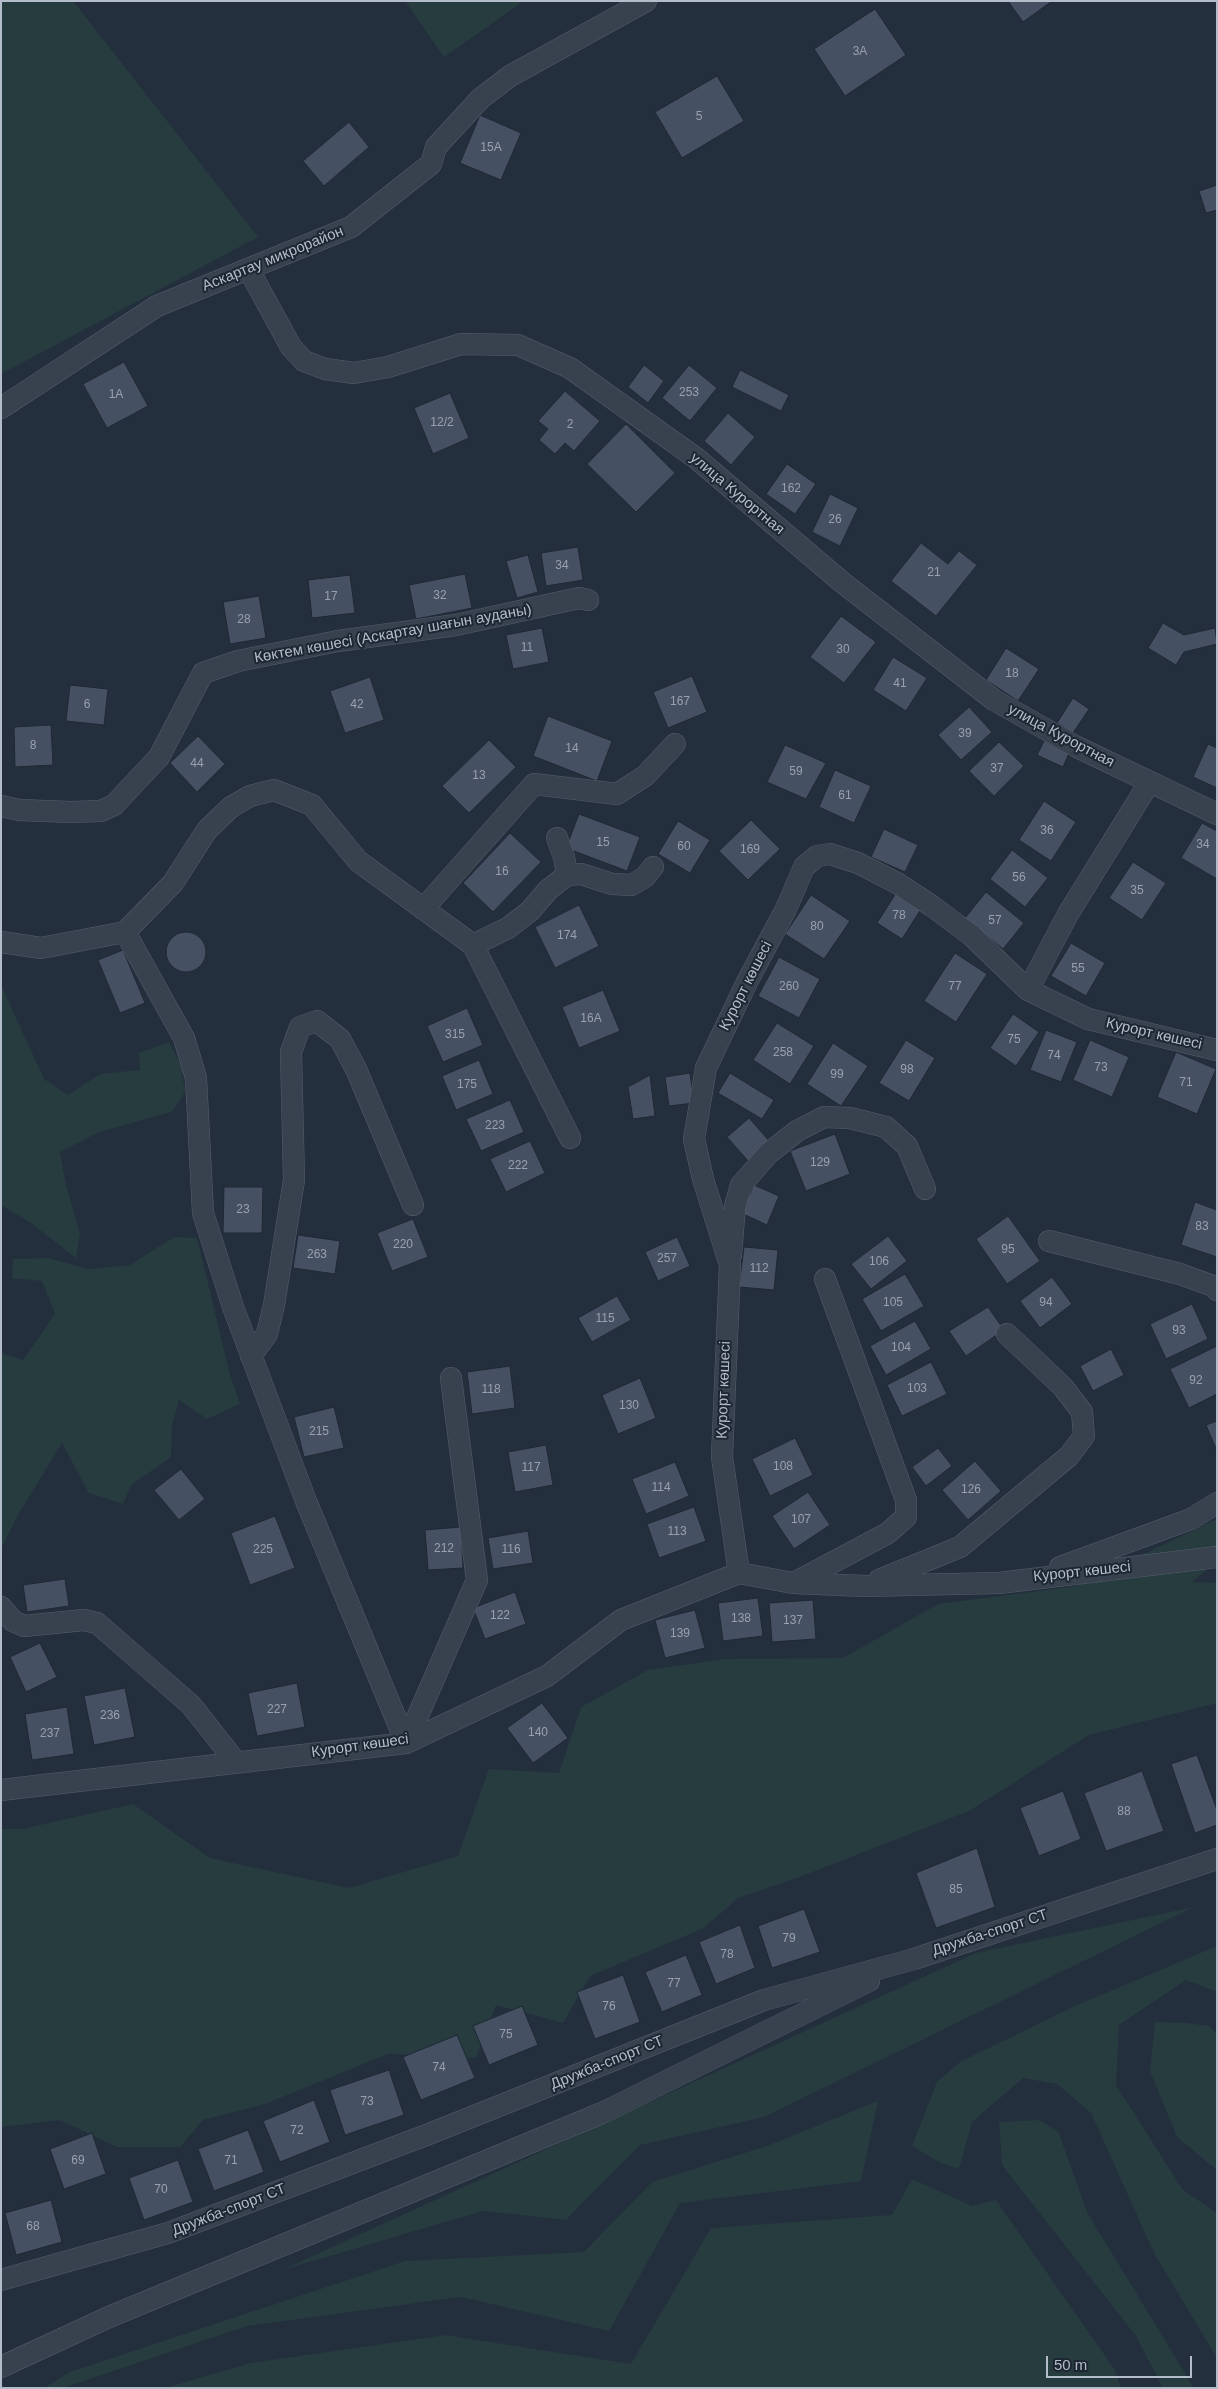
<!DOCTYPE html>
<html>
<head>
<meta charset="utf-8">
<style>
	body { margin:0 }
	#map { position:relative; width:1218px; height:2389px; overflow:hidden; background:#242f3e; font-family:Helvetica,sans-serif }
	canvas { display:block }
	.frame { position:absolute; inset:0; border:2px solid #b4bcc9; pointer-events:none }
	.scale { position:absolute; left:1046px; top:2356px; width:146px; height:22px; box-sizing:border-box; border:2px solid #b4bcc9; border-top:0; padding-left:6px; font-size:15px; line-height:18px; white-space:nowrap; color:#b4bcc9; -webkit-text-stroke:4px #1d2633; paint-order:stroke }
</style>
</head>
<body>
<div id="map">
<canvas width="1218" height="2389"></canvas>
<div class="frame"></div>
<div class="scale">50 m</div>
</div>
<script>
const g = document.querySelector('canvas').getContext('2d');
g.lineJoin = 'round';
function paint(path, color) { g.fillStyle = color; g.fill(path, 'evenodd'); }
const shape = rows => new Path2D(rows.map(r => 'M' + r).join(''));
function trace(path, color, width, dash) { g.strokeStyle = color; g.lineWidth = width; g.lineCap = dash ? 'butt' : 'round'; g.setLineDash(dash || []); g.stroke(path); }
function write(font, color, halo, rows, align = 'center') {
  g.font = font + ' Helvetica,sans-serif'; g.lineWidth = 4; g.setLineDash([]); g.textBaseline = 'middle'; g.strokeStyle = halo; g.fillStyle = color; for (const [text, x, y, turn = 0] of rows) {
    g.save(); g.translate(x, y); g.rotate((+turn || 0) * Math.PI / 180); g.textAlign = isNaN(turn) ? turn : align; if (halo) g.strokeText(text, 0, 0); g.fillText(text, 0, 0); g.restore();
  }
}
paint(shape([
	[1,1,73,1,258,237,1,374],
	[405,1,524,1,444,57],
	[1,985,44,1079,68,1095,100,1074,140,1070,139,1053,169,1042,181,1065,185,1092,172,1112,99,1132,60,1152,66,1186,80,1233,76,1258,31,1223,1,1205],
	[174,1237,197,1238,230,1375,240,1404,207,1419,179,1400,172,1425,171,1457,131,1485,123,1504,89,1493,62,1443,18,1515,1,1549,1,1353,23,1360,55,1314,42,1281,12,1278,13,1259,48,1258,89,1269,130,1265],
	[1217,1519,1217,1561,1192,1582,1217,1583,1217,1703,1089,1735,969,1811,797,1878,738,1898,704,1928,590,1976,563,2023,496,2005,476,2058,388,2054,265,2104,203,2120,180,2147,117,2147,60,2120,1,2127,1,1829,22,1829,133,1804,210,1858,349,1888,458,1856,489,1769,559,1773,581,1707,648,1670,726,1659,843,1658,938,1604,1077,1586],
	[1194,1907,764,2117,640,2145,566,2220,483,2211,282,2270,976,1953],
	[1217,1946,1217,1992,1186,1980,1119,2025,1116,2085,1183,2190,1217,2213,1217,2358,1154,2253,1091,2113,1057,2084,1023,2078,972,2122,959,2169,941,2163,912,2146,937,2082,960,2062,1075,2006],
	[1155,2022,1186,2023,1210,2026,1217,2035,1217,2170,1177,2137,1150,2071],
	[878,2101,861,2181,680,2203,609,2331,461,2297,247,2326,63,2388,44,2388,70,2372,405,2261,584,2252,652,2182,767,2146],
	[1039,2120,1058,2131,1088,2214,1194,2388,1163,2388,1136,2336,1002,2165,999,2122],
	[912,2179,972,2206,996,2200,1115,2370,1121,2388,165,2388,251,2363,445,2335,631,2364,711,2228,892,2215]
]), '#263c3f');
const building = shape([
	[1008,1,1052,1,1023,22,1008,1],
	[875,9,906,55,845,96,814,49,875,9],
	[717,76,744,121,682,158,655,112,717,76],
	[480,115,521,133,501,180,460,163,480,115],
	[349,122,369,147,324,186,303,161,349,122],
	[1217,185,1217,210,1206,213,1199,191,1217,185],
	[124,362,148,406,107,428,83,384,124,362],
	[644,365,664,381,648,403,628,387,644,365],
	[689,365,717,388,690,421,662,398,689,365],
	[740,370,789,395,781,411,732,387,740,370],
	[565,391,600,421,574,451,565,443,555,454,539,440,548,429,538,421,565,391],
	[450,393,469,438,433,454,414,408,450,393],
	[728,413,755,437,731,465,704,441,728,413],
	[626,424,675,473,636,512,587,464,626,424],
	[787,464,816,484,795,514,766,494,787,464],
	[830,494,858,508,840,546,812,532,830,494],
	[921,543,948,564,959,551,977,565,936,616,891,581,921,543],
	[578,547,583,580,546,586,541,553,578,547],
	[528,555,538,592,517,598,506,561,528,555],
	[465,574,472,608,416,619,409,585,465,574],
	[350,575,355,613,312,618,308,580,350,575],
	[259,596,266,638,230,644,223,602,259,596],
	[841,616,876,642,844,683,810,657,841,616],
	[1163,623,1184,635,1215,628,1217,644,1184,652,1176,665,1148,648,1163,623],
	[542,628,549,662,513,669,506,635,542,628],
	[1006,648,1039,669,1018,701,986,680,1006,648],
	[893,657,927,678,906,711,873,690,893,657],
	[692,676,707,712,668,728,653,692,692,676],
	[370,677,384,720,345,733,330,691,370,677],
	[70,685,108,689,104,725,66,721,70,685],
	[1073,698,1089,709,1073,733,1057,723,1073,698],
	[969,707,992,732,961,760,938,735,969,707],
	[548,716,612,741,597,781,533,756,548,716],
	[51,725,53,765,15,767,14,727,51,725],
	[198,736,225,764,197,792,170,763,198,736],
	[1045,739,1070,751,1063,767,1037,755,1045,739],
	[489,740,516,767,469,813,442,786,489,740],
	[999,742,1024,766,994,796,969,771,999,742],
	[1208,744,1217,748,1217,788,1193,777,1208,744],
	[785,745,826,763,806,799,767,782,785,745],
	[835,770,871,786,854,823,819,807,835,770],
	[1044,801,1076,822,1051,861,1019,840,1044,801],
	[579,814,640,837,627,871,566,848,579,814],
	[751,820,780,849,748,880,719,851,751,820],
	[678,821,710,840,690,873,658,854,678,821],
	[1202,823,1217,831,1217,879,1181,858,1202,823],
	[884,829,918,845,905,872,871,857,884,829],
	[510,833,541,862,493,912,463,883,510,833],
	[1012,850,1048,878,1025,907,990,879,1012,850],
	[1133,862,1166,883,1142,920,1109,898,1133,862],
	[986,892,1024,923,1003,949,965,918,986,892],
	[896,893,921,909,902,939,877,923,896,893],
	[811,895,850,921,824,959,785,934,811,895],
	[579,905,599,946,555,968,535,927,579,905],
	'166 952a20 20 0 1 1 40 0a20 20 0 1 1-40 0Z',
	[1071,943,1105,963,1086,996,1051,976,1071,943],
	[123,950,145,1003,120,1013,98,960,123,950],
	[955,953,987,974,956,1022,924,1001,955,953],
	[779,957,820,979,799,1018,758,996,779,957],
	[603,990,620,1031,579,1048,562,1007,603,990],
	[467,1008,483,1045,443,1062,427,1026,467,1008],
	[1013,1014,1039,1032,1016,1066,990,1048,1013,1014],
	[777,1023,814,1046,790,1084,753,1060,777,1023],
	[1046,1030,1077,1042,1061,1082,1030,1070,1046,1030],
	[906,1040,935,1058,909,1101,879,1083,906,1040],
	[1090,1040,1129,1057,1112,1097,1073,1080,1090,1040],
	[833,1043,868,1066,841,1106,807,1084,833,1043],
	[1176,1052,1216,1069,1197,1114,1157,1097,1176,1052],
	[479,1060,493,1094,456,1110,442,1076,479,1060],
	[690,1073,694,1103,669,1106,665,1077,690,1073],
	[730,1073,774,1100,762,1119,718,1093,730,1073],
	[650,1075,655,1116,633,1119,628,1087,650,1075],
	[510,1100,524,1132,481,1151,466,1119,510,1100],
	[749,1118,771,1143,749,1162,727,1137,749,1118],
	[835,1134,850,1174,806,1191,790,1151,835,1134],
	[530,1141,545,1173,506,1192,490,1159,530,1141],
	[754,1185,779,1196,767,1225,741,1213,754,1185],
	[224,1187,263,1187,262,1233,223,1233,224,1187],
	[1195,1202,1217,1210,1217,1257,1181,1245,1195,1202],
	[1008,1216,1040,1261,1007,1284,976,1239,1008,1216],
	[413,1219,428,1257,392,1271,377,1233,413,1219],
	[298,1235,340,1241,335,1274,293,1268,298,1235],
	[888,1236,907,1261,871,1289,851,1264,888,1236],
	[677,1237,690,1266,658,1281,645,1252,677,1237],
	[744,1247,778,1250,774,1290,739,1287,744,1247],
	[905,1274,924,1306,881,1331,862,1299,905,1274],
	[1052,1277,1072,1304,1040,1328,1020,1301,1052,1277],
	[617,1296,631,1320,592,1342,578,1318,617,1296],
	[1192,1304,1208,1339,1166,1359,1150,1324,1192,1304],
	[988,1307,1004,1330,966,1356,949,1331,988,1307],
	[915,1321,931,1349,886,1375,870,1346,915,1321],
	[1217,1346,1217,1394,1189,1408,1170,1369,1217,1346],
	[1111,1349,1124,1375,1093,1391,1080,1366,1111,1349],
	[931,1362,947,1394,902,1416,887,1385,931,1362],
	[510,1366,515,1408,472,1414,467,1372,510,1366],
	[640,1378,656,1418,618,1434,602,1395,640,1378],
	[334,1407,344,1448,304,1457,294,1417,334,1407],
	[1217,1421,1217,1451,1206,1425,1217,1421],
	[795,1438,813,1475,770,1496,752,1459,795,1438],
	[546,1445,553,1485,515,1492,508,1452,546,1445],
	[938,1448,952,1466,926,1486,912,1467,938,1448],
	[975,1461,1001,1491,968,1520,942,1490,975,1461],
	[675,1462,689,1496,646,1514,632,1479,675,1462],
	[181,1469,205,1499,179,1520,154,1490,181,1469],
	[808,1492,830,1525,794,1549,772,1516,808,1492],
	[694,1507,706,1541,659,1558,647,1524,694,1507],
	[275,1516,295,1568,250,1585,231,1533,275,1516],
	[461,1527,463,1568,428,1570,425,1530,461,1527],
	[528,1531,533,1563,493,1569,488,1538,528,1531],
	[65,1579,69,1606,27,1612,23,1585,65,1579],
	[515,1592,526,1624,485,1639,473,1608,515,1592],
	[758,1598,763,1636,723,1641,718,1603,758,1598],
	[813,1600,816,1639,772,1642,769,1603,813,1600],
	[695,1610,705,1648,665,1658,655,1620,695,1610],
	[40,1643,57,1677,26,1692,10,1657,40,1643],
	[297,1683,305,1727,257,1736,248,1693,297,1683],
	[125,1688,135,1737,94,1745,84,1696,125,1688],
	[542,1703,568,1738,533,1763,507,1728,542,1703],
	[67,1707,74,1754,32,1760,25,1714,67,1707],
	[1197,1755,1217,1810,1217,1825,1195,1833,1171,1764,1197,1755],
	[1142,1771,1164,1831,1106,1851,1084,1793,1142,1771],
	[1063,1791,1081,1839,1039,1856,1020,1808,1063,1791],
	[977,1848,995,1907,936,1928,916,1873,977,1848],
	[804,1909,820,1952,772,1968,758,1926,804,1909],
	[740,1925,755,1968,716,1984,699,1942,740,1925],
	[686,1955,702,1995,662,2012,645,1972,686,1955],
	[623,1975,640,2022,595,2039,577,1992,623,1975],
	[522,2006,538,2045,489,2065,473,2026,522,2006],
	[457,2035,475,2078,421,2100,403,2057,457,2035],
	[389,2070,404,2115,345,2135,330,2090,389,2070],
	[314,2100,330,2142,280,2162,263,2121,314,2100],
	[248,2130,264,2172,214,2191,198,2149,248,2130],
	[92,2133,106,2174,64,2189,50,2149,92,2133],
	[178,2160,193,2202,144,2220,129,2178,178,2160],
	[51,2200,62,2242,16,2255,5,2213,51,2200]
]);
paint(building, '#455162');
trace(building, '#1f2835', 1);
const minor = shape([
	[249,270,291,347,304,361,325,369,354,373,388,367,461,344,518,345,570,368,696,458,843,583,994,700,1077,747,1217,814],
	[1,408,157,306,351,227,431,164,436,147,480,99,510,76,646,1],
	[1,806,19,810,71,812,101,811,114,805,159,757,203,673,238,661,338,641,456,625,579,598,588,600],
	[557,838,564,857,567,875],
	[423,909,534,784,617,794,645,776,675,744],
	[125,932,173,883,207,830,231,807,250,796,274,790,312,805,358,861,473,945,570,1138],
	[1,942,41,948,125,932,184,1038,196,1078,203,1213,233,1307,306,1501,406,1743],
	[473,945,508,928,530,911,548,890,567,875,581,874,612,884,632,885,645,877,653,867],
	[1028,990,1068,914,1149,783],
	[1049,1241,1180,1274,1213,1286,1217,1290],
	[731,1255,735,1206,741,1185,769,1153,797,1131,824,1117,850,1118,886,1127,907,1146,925,1189],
	[251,1356,267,1334,274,1305,294,1180,291,1052,300,1027,317,1021,340,1039,356,1069,413,1205],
	[1060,1567,1191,1519,1217,1503],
	[739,1573,722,1457,730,1265,703,1179,694,1139,706,1068,748,980,786,909,804,867,817,856,830,854,858,863,897,883,932,906,972,936,1028,990,1088,1019,1217,1050],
	[879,1580,960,1547,1069,1456,1084,1436,1082,1412,1063,1387,1007,1334],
	[794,1583,888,1533,906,1517,906,1500,825,1279],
	[1,1607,13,1621,24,1626,84,1620,97,1623,191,1705,236,1762],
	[406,1743,477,1580,451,1378],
	[1,1790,406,1743,547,1676,621,1620,739,1573,793,1583,865,1586,999,1583,1217,1557],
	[1,2280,168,2233,429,2134,764,2000,914,1959,1217,1859],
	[1,2367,109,2317,602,2113,869,1981]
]);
trace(minor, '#565f6c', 22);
trace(minor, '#38414e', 21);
write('12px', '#98a1af', null, [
	["3А",860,52],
	["5",699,117],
	["15А",491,148],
	["253",689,393],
	["1А",116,395],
	["12/2",442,423],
	["2",570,425],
	["162",791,489],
	["26",835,520],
	["34",562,566],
	["21",934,573],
	["32",440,596],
	["17",331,597],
	["28",244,620],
	["11",527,648],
	["30",843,650],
	["18",1012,674],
	["41",900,684],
	["167",680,702],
	["6",87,705],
	["42",357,705],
	["39",965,734],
	["8",33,746],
	["14",572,749],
	["44",197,764],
	["37",997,769],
	["59",796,772],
	["13",479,776],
	["61",845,796],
	["36",1047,831],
	["15",603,843],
	["34",1203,845],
	["60",684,847],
	["169",750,850],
	["16",502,872],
	["56",1019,878],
	["35",1137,891],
	["78",899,916],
	["57",995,921],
	["80",817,927],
	["174",567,936],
	["55",1078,969],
	["260",789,987],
	["77",955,987],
	["16А",591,1019],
	["315",455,1035],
	["75",1014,1040],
	["258",783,1053],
	["74",1054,1056],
	["73",1101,1068],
	["98",907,1070],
	["99",837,1075],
	["71",1186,1083],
	["175",467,1085],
	["223",495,1126],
	["129",820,1163],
	["222",518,1166],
	["23",243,1210],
	["83",1202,1227],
	["220",403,1245],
	["95",1008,1250],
	["263",317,1255],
	["257",667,1259],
	["106",879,1262],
	["112",759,1269],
	["105",893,1303],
	["94",1046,1303],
	["115",605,1319],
	["93",1179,1331],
	["104",901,1348],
	["92",1196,1381],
	["103",917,1389],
	["118",491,1390],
	["130",629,1406],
	["215",319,1432],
	["108",783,1467],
	["117",531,1468],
	["114",661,1488],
	["126",971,1490],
	["107",801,1520],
	["113",677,1532],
	["212",444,1549],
	["225",263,1550],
	["116",511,1550],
	["122",500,1616],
	["138",741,1619],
	["137",793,1621],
	["139",680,1634],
	["227",277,1710],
	["236",110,1716],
	["140",538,1733],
	["237",50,1734],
	["88",1124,1812],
	["85",956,1890],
	["79",789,1939],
	["78",727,1955],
	["77",674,1984],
	["76",609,2007],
	["75",506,2035],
	["74",439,2068],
	["73",367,2102],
	["72",297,2131],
	["69",78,2161],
	["71",231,2161],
	["70",161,2190],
	["68",33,2227]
]);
write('15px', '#b4bcc9', '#1d2633', [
	["Аскартау микрорайон",273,259,-22],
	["улица Курортная",737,494,40],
	["Көктем көшесі (Аскартау шағын ауданы)",393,634,-10],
	["улица Курортная",1061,736,28],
	["Курорт көшесі",746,986,-63],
	["Курорт көшесі",1154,1034,13],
	["Курорт көшесі",724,1390,-88],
	["Курорт көшесі",1082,1572,-6],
	["Курорт көшесі",360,1746,-8],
	["Дружба-спорт СТ",990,1933,-18],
	["Дружба-спорт СТ",607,2063,-22],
	["Дружба-спорт СТ",229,2210,-21]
]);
</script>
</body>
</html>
